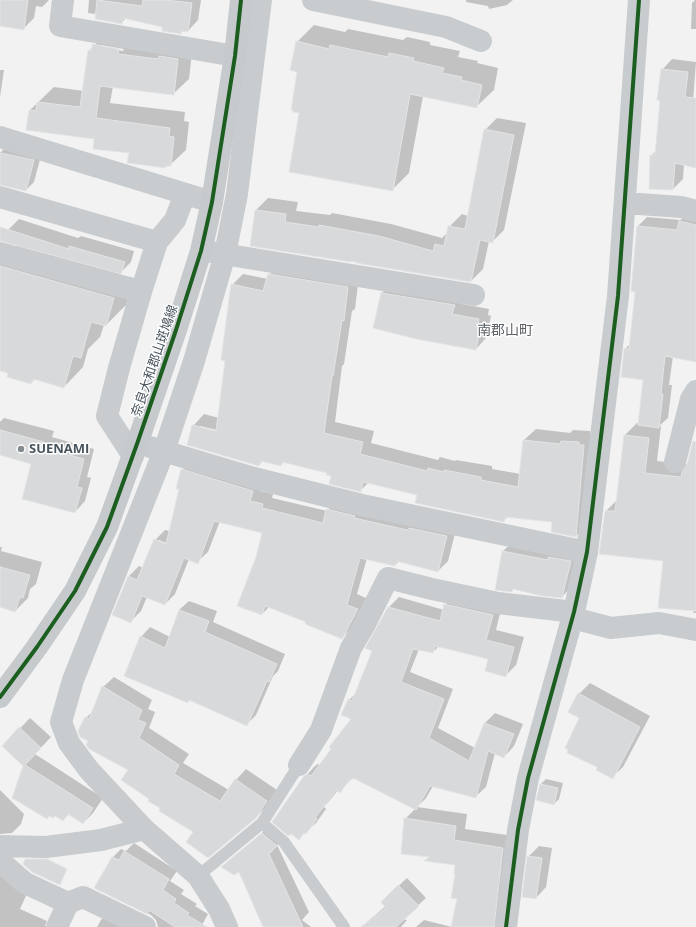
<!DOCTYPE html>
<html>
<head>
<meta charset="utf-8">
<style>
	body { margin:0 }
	canvas { display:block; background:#f2f2f2 }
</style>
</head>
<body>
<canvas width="696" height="927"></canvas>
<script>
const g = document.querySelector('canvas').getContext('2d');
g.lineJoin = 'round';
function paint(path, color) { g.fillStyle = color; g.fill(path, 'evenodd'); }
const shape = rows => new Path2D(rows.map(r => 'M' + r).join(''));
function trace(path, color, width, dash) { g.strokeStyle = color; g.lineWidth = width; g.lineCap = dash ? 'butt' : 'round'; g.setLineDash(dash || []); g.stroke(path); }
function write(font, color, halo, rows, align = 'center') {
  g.font = font + ' "Open Sans","Noto Sans JP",sans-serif'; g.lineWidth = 3; g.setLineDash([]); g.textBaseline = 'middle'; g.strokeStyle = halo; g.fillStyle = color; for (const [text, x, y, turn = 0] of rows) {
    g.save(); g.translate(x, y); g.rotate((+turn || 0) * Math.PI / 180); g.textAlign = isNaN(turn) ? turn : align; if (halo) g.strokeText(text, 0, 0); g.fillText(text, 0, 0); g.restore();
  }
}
paint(shape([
	[0,0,49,0,42,7,36,6,34,18,23,29,0,26],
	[89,0,201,0,198,20,188,31,184,30,181,33,163,26,126,18,121,23,96,14,88,13],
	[466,0,513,0,507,5,489,9,488,6,466,2],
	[695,0,696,0,696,29,691,29,692,3],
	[314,25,345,32,348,29,403,40,407,37,430,42,430,45,460,51,458,57,478,61,477,63,498,68,494,90,477,106,423,96,409,173,392,190,301,112,297,42],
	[109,29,193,44,189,79,173,94,113,86,110,103,185,112,184,121,189,122,186,150,170,165,167,165,165,167,30,110,54,87,84,91,89,51],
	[101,45,124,49,123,51,101,47],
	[672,59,696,62,693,101,696,101,696,167,684,164,683,179,673,189,651,156,657,150,661,100,662,70],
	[0,70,4,70,0,97],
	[497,118,526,123,504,230,492,242,489,241,483,269,471,281,362,263,256,210,268,198,298,202,296,211,330,215,332,213,391,224,442,238,448,232,449,227,462,214,468,216,485,130],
	[9,144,42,152,34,182,26,190,0,184,0,153],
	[689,212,696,214,696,361,673,356,669,385,672,385,668,418,659,426,661,426,657,461,691,465,696,443,696,613,693,613,694,610,664,560,606,511,617,500,625,435,637,423,639,424,644,379,625,349,630,344,637,291,638,226,647,217,681,220],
	[19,219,78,238,81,236,134,251,131,262,119,274,134,278,126,305,106,325,104,325,100,337,88,349,83,367,64,387,35,379,31,383,10,372,0,370,0,264,19,244,8,230],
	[281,263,359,276,355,309,352,311,344,364,342,366,335,422,374,431,371,443,438,460,440,457,455,461,456,460,492,466,492,469,521,474,524,440,536,429,570,433,573,430,590,431,590,434,595,434,587,525,576,536,553,521,508,516,504,521,418,494,369,482,360,491,328,473,284,462,281,465,263,461,259,465,193,426,204,414,219,418,226,360,232,285,243,274,268,279,269,275],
	[200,426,221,431,221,433,200,428],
	[393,282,462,304,489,309,488,315,491,316,486,338,476,349,374,327,382,293],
	[4,418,54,431,52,437,94,449,87,477,91,478,85,501,75,512,32,464,0,454,0,422],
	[192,460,262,480,260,491,273,494,272,498,327,511,337,499,457,526,448,561,438,571,399,561,395,565,367,558,357,594,368,599,352,627,342,638,307,622,269,607,262,614,257,558,263,532,220,521,208,552,197,562,189,559,175,594,165,604,147,597,141,611,130,622,113,615,129,576,139,566,143,568,155,540,165,530,170,531,180,488,182,470],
	[159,540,171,545,170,547,159,542],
	[514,541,581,551,572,586,562,597,514,588,512,591,503,551],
	[0,547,2,547,1,551,42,562,36,584,30,589,28,598,15,611,1,606,0,608],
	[455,595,502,605,496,630,524,637,516,665,506,675,489,659,439,646,433,652,419,649,410,672,453,689,438,728,475,748,485,723,495,713,523,724,514,746,504,757,495,753,486,787,475,797,433,786,426,798,417,807,467,814,465,829,514,836,500,927,416,927,424,920,452,927,458,898,456,865,431,856,405,819,416,808,353,777,340,792,338,790,324,807,326,809,316,823,299,838,305,777,315,766,318,764,320,765,352,719,349,700,357,692,388,608,399,597,444,610,445,605],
	[189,601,217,611,213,622,285,654,278,671,273,676,256,715,247,724,190,699,188,701,141,637,150,627,170,637,179,610],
	[114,677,152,700,148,709,155,712,149,728,189,754,183,763,229,790,236,780,246,769,277,790,267,806,256,817,194,831,150,799,129,770,89,741,86,718,94,710,103,687],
	[590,683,650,716,623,767,612,777,599,766,570,750,581,717,579,694],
	[30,718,51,737,35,754,103,798,93,813,83,823,69,814,63,820,24,765,3,746],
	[546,779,563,783,559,799,554,804,541,784],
	[0,790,24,814,21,824,12,833,0,834],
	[271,825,286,837,277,845,309,912,302,920,311,927,264,927,239,871,223,867],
	[134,843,177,871,170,881,184,890,181,894,197,904,195,906,208,914,201,927,158,927,156,920,151,915,99,890,104,872,113,857,121,849,126,851],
	[539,846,552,848,546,887,536,898,528,857],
	[0,861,30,887,20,909,47,921,45,926,48,927,0,927],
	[407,878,426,898,403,919,407,920,401,927,361,927,386,906,390,894],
	[109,911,142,927,97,927,101,920]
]), '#0003');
const building = shape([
	[0,0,28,0,24,30,0,26,0,0],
	[97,0,142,6,143,0,165,0,192,3,188,32,182,31,181,34,162,31,162,27,123,18,122,24,95,19,97,0],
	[296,41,329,49,330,45,388,57,389,53,414,58,413,61,444,68,442,73,462,77,461,80,482,85,477,108,410,94,393,191,289,172,299,113,293,112,293,110,291,110,297,72,290,70,296,41],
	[92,44,119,49,118,54,158,59,159,56,178,59,174,95,100,86,96,118,170,128,169,136,174,137,171,166,166,166,166,168,127,163,129,153,93,149,94,139,26,130,29,110,36,111,37,102,80,107,88,50,92,51,92,44],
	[661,69,688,72,685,97,696,98,696,168,675,163,673,190,649,189,650,155,655,155,660,101,657,100,661,69],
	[484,129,514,135,493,243,480,240,471,282,362,264,351,261,351,262,250,246,255,210,286,214,285,222,319,227,319,225,379,236,433,251,435,244,444,246,448,226,465,229,484,129],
	[0,153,34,160,26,191,0,185,0,153],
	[679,221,696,225,696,362,665,356,661,394,663,394,659,428,638,425,643,380,621,377,624,349,629,349,635,292,631,291,637,226,677,230,679,221],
	[0,227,69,249,69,246,125,262,121,274,0,241,0,227],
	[0,266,114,298,106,326,91,322,81,358,73,356,64,388,33,379,31,384,7,377,8,373,0,371,0,266],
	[268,274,348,287,344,321,342,320,333,376,332,376,324,433,363,442,360,454,427,471,428,468,444,472,444,470,481,477,481,480,518,487,523,440,560,444,561,441,579,442,579,445,584,445,576,537,551,532,552,522,505,517,504,522,415,503,417,495,363,482,361,492,329,484,331,476,326,475,327,473,282,462,281,466,261,461,259,466,187,445,192,425,216,431,225,361,221,360,231,284,263,291,268,274],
	[381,293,455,305,452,314,479,319,478,325,481,326,476,350,416,339,373,328,381,293],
	[0,430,44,442,43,448,84,459,77,487,82,488,75,513,22,499,31,464,0,455,0,430],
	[624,435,649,438,645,473,681,477,682,472,687,465,693,441,696,442,696,611,658,608,663,561,599,554,605,511,615,511,624,435],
	[181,469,253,491,250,501,263,504,262,508,323,523,326,509,355,516,354,518,407,530,409,528,447,536,438,572,396,561,395,566,360,558,347,605,358,609,342,639,305,624,306,622,265,606,262,615,237,606,256,557,262,533,214,521,198,564,184,558,165,605,142,596,131,623,112,615,128,576,137,580,154,539,166,544,179,489,176,489,181,469],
	[502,551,548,560,548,557,571,561,562,598,542,596,513,589,512,592,495,590,502,551],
	[0,567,30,575,23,598,20,597,15,612,0,607,0,567],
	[444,604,493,615,486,640,514,647,506,677,485,671,488,659,435,646,433,653,413,649,401,682,444,699,429,738,469,761,484,723,514,734,504,758,488,751,476,798,430,786,416,810,353,778,352,780,350,779,340,793,336,790,315,818,317,819,306,834,304,833,299,840,291,834,288,836,272,822,304,776,307,774,311,776,331,749,329,747,351,719,341,715,348,699,352,701,372,651,365,648,388,607,440,621,444,604],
	[179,610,209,621,205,632,277,664,269,682,267,681,247,726,189,700,188,703,124,676,140,636,165,648,179,610],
	[102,686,142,710,138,720,146,723,139,738,179,765,174,774,220,801,235,779,267,801,256,818,208,858,186,842,193,832,159,811,160,808,148,801,149,799,121,780,128,770,89,749,86,745,88,741,80,737,78,731,85,717,89,719,102,686],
	[578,693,640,727,613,779,596,770,597,767,567,753,568,750,565,748,579,718,568,712,578,693],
	[19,727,41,748,25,765,93,808,83,824,68,814,63,821,55,816,53,818,49,816,47,819,12,798,23,766,2,746,19,727],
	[540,784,558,788,554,805,536,800,540,784],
	[404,818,456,826,454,840,503,848,494,927,451,927,457,899,451,898,455,874,454,874,455,865,424,861,429,857,401,854,404,818],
	[262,833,277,846,269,854,303,927,263,927,239,872,234,875,221,867,262,833],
	[124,851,169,879,163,890,176,899,174,903,189,913,187,915,207,927,175,927,149,910,147,914,94,888,112,857,119,860,124,851],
	[527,856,542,858,536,899,522,897,527,856],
	[25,859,47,859,67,869,60,885,32,872,23,864,25,859],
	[398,885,419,906,396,927,361,927,386,908,381,902,398,885]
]);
paint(building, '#d8d9da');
trace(building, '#e3e4e5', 1);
trace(shape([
	[262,823,284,842,344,927],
	[198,876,262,823,299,765]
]), '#c9ccce', 12);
trace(shape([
	[63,0,60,26,235,56],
	[313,0,446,27,481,41],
	[0,137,212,202],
	[0,197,157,242],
	[625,203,681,207,696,211],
	[211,252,474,295],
	[0,253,141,292,157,242,175,220,185,194],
	[150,447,254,478,362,505,587,552],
	[133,456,107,416,119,368,141,292],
	[675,462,691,399,696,391],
	[573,618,611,628,659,623,696,630],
	[299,765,321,730,351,648,364,626,388,578,432,589,498,603,574,612],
	[144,829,89,770,69,743,61,722,73,680,164,451,194,361,225,254,237,194,261,0],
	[0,846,46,847,101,840,144,829,198,876,219,909,227,927],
	[0,861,25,883,68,903,83,897,145,927],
	[57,927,68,903],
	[506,927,518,830,528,778,574,612,587,552,618,296,639,0]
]), '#c9ccce', 22);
trace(shape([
	[0,697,37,647,75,591,107,527,137,444,176,330,201,251,212,202,235,56,241,0]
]), '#c7cacd', 22);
trace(shape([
	[0,697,37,647,75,591,107,527,137,444,176,330,201,251,212,202,235,56,241,0],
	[506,927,518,830,528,778,574,612,587,552,618,296,639,0]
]), '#1b5e20', 4);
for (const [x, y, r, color] of [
	[21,449,4,"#848c92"]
]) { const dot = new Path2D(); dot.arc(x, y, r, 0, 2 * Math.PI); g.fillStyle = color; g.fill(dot); trace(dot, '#fff', 1.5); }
write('13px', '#49555e', '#fff', [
	["奈良大和郡山斑鳩線",155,361,-71]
]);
write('bold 13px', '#49555e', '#fff', [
	["SUENAMI",29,449]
], 'left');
write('14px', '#5d6165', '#fff', [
	["南郡山町",505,331]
]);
</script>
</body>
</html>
